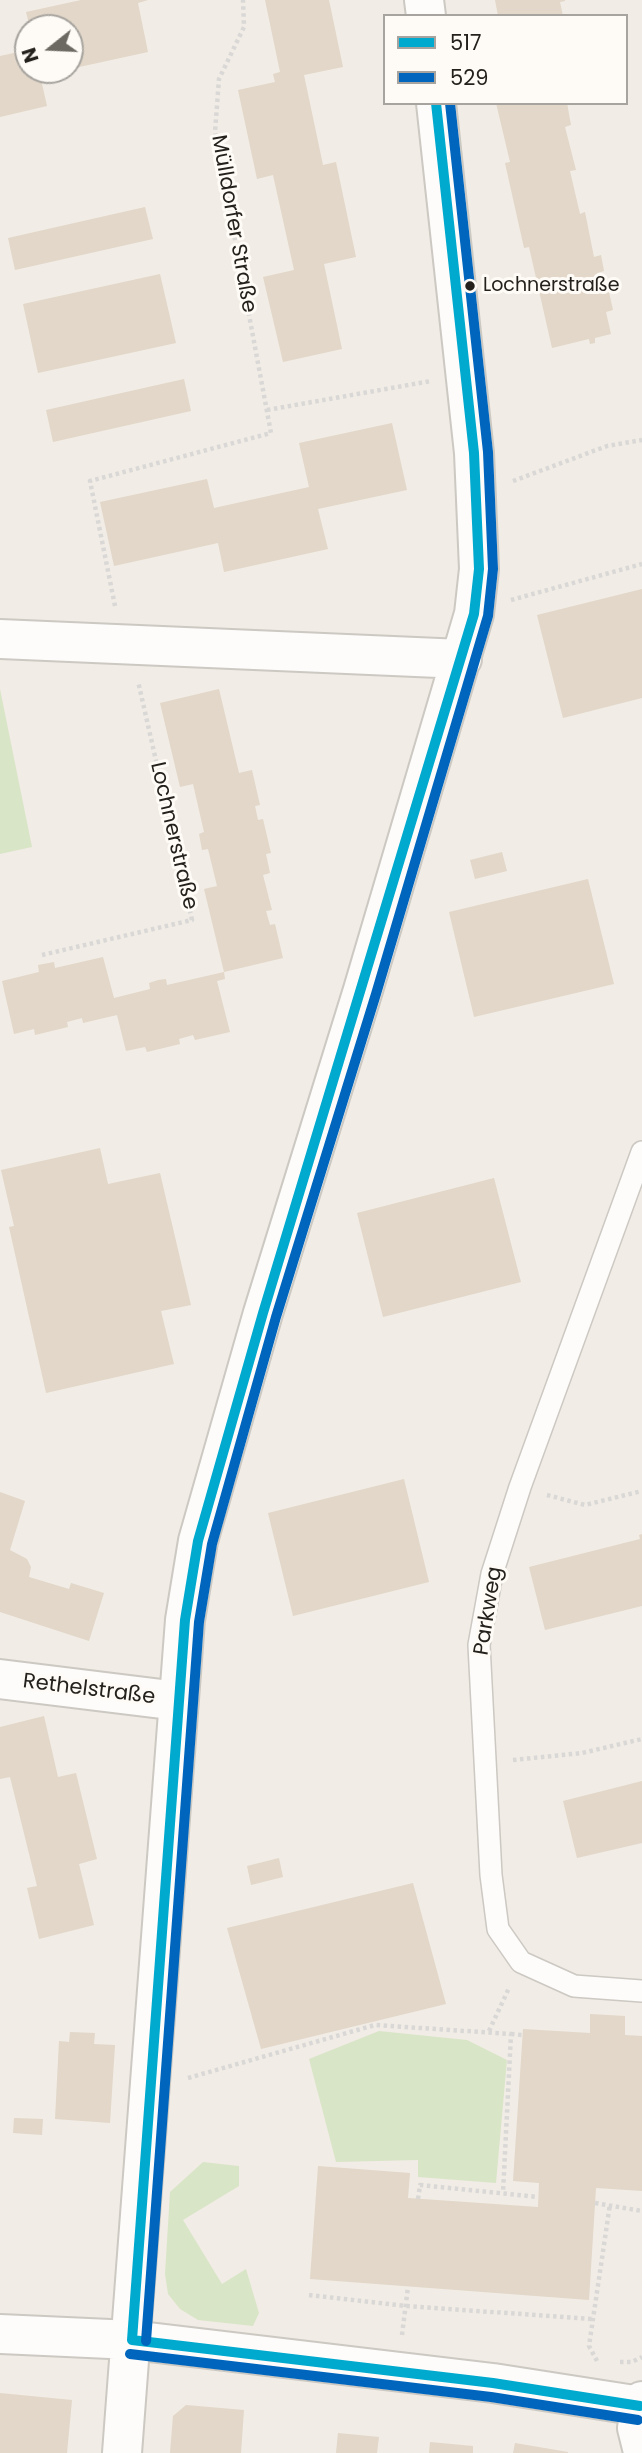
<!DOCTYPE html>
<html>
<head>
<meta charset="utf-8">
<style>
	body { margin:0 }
	#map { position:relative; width:642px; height:2453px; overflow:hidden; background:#f1ece5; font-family:Poppins,sans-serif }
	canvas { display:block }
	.legend { position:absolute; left:383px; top:14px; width:245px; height:91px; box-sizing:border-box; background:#fefbf6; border:2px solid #a7a49f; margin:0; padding:9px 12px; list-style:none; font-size:21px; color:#24211c }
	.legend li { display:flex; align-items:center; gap:14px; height:35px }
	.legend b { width:35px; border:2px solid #a7a49f }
	.north { position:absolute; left:14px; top:14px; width:70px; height:70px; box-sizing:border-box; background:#fefbf6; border:2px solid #a7a49f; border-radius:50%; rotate:252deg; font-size:19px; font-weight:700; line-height:28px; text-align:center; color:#24211c }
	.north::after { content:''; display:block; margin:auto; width:24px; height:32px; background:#6c6862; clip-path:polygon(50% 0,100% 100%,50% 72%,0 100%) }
</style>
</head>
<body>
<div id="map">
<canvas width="642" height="2453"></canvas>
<ul class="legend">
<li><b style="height:9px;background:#00a9ce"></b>517</li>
<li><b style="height:9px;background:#0065bd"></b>529</li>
</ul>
<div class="north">N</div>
</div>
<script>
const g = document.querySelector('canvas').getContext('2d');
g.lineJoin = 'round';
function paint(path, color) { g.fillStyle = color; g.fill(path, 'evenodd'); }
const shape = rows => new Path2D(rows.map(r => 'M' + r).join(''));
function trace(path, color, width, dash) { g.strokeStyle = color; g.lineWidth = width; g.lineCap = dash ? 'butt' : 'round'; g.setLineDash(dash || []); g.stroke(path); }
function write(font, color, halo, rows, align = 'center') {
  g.font = font + ' Poppins,sans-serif'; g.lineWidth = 6; g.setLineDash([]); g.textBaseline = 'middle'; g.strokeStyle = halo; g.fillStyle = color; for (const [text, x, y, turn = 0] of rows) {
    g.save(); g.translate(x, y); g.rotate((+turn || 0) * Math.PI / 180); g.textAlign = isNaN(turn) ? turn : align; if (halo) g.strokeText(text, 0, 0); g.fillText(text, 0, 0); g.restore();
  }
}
paint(shape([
	[0,689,32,847,0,854],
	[379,2031,467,2040,507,2060,496,2183,418,2177,418,2160,336,2162,309,2059],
	[203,2162,239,2166,239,2186,183,2220,222,2284,246,2269,259,2313,253,2326,198,2320,180,2309,168,2294,165,2274,170,2192]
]), '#d9e5c7');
paint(shape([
	[81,0,148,0,138,3,148,52,70,69,70,28,30,28,26,12],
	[265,0,329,0,343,67,304,75,323,165,336,162,356,257,324,264,342,349,283,362,263,277,294,270,273,175,257,179,238,90,275,82,273,74,280,72],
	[495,0,565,0,565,1,560,2,563,16,498,16],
	[28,50,28,70,59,70,40,75,47,106,0,117,0,56],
	[496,103,567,103,571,125,565,127,576,170,570,171,580,214,585,212,594,257,601,255,604,271,597,273,600,285,607,283,613,310,606,312,611,334,595,338,595,343,590,344,589,339,552,348,529,247,524,248,505,163,510,162],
	[145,207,153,239,15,270,8,238],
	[160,274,176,343,38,373,23,304],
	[184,379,191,411,53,442,46,410],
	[392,423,407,490,318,509,328,549,224,572,218,543,114,566,100,502,207,479,214,508,309,487,299,443],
	[642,589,642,698,563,718,537,615],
	[219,689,239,773,252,770,260,805,255,806,258,820,263,819,271,853,266,854,270,873,263,875,272,910,266,911,270,925,275,924,283,958,224,972,225,979,217,981,230,1032,195,1040,193,1035,179,1039,180,1044,147,1052,145,1047,126,1051,117,1015,83,1023,82,1018,67,1022,68,1027,35,1035,34,1029,14,1034,2,981,39,972,38,965,54,962,55,968,103,957,114,998,150,989,149,983,158,980,166,979,167,985,224,972,204,889,217,886,208,849,202,850,199,834,204,832,193,784,180,787,160,703],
	[502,852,507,871,475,879,470,860],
	[588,879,614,984,474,1017,449,912],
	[100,1148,108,1184,160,1173,191,1305,161,1311,174,1364,46,1393,9,1227,14,1226,1,1170],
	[494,1178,521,1282,383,1317,357,1213],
	[404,1479,429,1582,293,1616,268,1513],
	[0,1492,25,1501,10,1550,27,1559,31,1567,29,1577,69,1589,71,1583,104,1593,89,1641,0,1612],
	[642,1534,642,1606,545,1630,529,1567,640,1539,639,1535],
	[44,1716,58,1777,76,1773,97,1859,79,1864,94,1925,39,1939,27,1888,37,1886,10,1777,0,1779,0,1727],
	[642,1781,642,1843,577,1858,563,1801],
	[279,1858,283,1877,251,1885,247,1866],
	[413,1883,446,2004,261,2049,227,1928],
	[590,2014,625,2016,625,2035,642,2036,642,2191,596,2188,589,2300,310,2279,318,2166,410,2173,408,2198,538,2207,539,2183,513,2181,523,2029,590,2033],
	[70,2032,95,2033,94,2044,115,2045,110,2123,55,2119,59,2041,69,2042],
	[14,2118,43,2119,42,2135,13,2133],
	[0,2393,72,2400,67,2453,0,2453],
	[186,2405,244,2410,241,2453,170,2453,173,2416],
	[338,2433,379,2437,377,2453,336,2453],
	[430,2442,473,2446,473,2453,429,2453],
	[515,2443,568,2452,568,2453,513,2453]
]), '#e2d7c8');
const lane = shape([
	[642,1152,520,1487,492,1574,479,1645,491,1875,498,1929,521,1962,574,1986,642,1991]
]);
const street = shape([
	[424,0,426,16],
	[0,639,462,659],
	[0,1679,178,1701],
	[0,2334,132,2340,493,2383,640,2406],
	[642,2401,637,2428,642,2448],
	[122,2453,185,1620,198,1541,263,1313,363,990,474,614,479,569,474,453,436,103]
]);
trace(lane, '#ccc8c2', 24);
trace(street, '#ccc8c2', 42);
trace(shape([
	[267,410,431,381],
	[513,481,607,446,642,440],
	[511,600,642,564],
	[115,606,90,481,271,433,215,132,219,79,244,27,243,0],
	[42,955,192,920,138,681],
	[547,1495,585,1505,642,1491],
	[513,1760,582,1753,642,1739],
	[489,2031,509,1988],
	[511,2034,522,2035],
	[188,2078,375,2025,511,2034,503,2193],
	[418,2199,420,2185,538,2197],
	[595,2203,642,2211],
	[309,2295,406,2306,592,2319],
	[402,2335,408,2287],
	[597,2361,589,2346,610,2204],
	[620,2362,632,2362,642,2357]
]), '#d9d8d6', 4.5, [3.5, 3.5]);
trace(lane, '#fdfcfb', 21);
trace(street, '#fdfcfb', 38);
trace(shape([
	[132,2340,185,1620,198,1541,263,1313,474,614,479,569,474,453,436,103],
	[132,2340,493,2383,640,2406]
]), '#00a9ce', 10);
trace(shape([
	[146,2341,199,1622,212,1544,276,1317,376,994,488,616,493,569,488,452,450,103],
	[130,2354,491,2397,638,2420]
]), '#0065bd', 10);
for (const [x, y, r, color] of [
	[470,286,6,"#24211c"]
]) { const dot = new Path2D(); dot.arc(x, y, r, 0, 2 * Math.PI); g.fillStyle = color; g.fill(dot); trace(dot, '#fefbf6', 2.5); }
write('19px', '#24211c', '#fefbf6', [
	["Lochnerstraße",483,286]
], 'left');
write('21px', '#24211c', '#fefbf6', [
	["Mülldorfer Straße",233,224,80],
	["Lochnerstraße",173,836,77],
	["Parkweg",489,1611,-81],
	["Rethelstraße",89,1690,7]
]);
</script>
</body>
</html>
